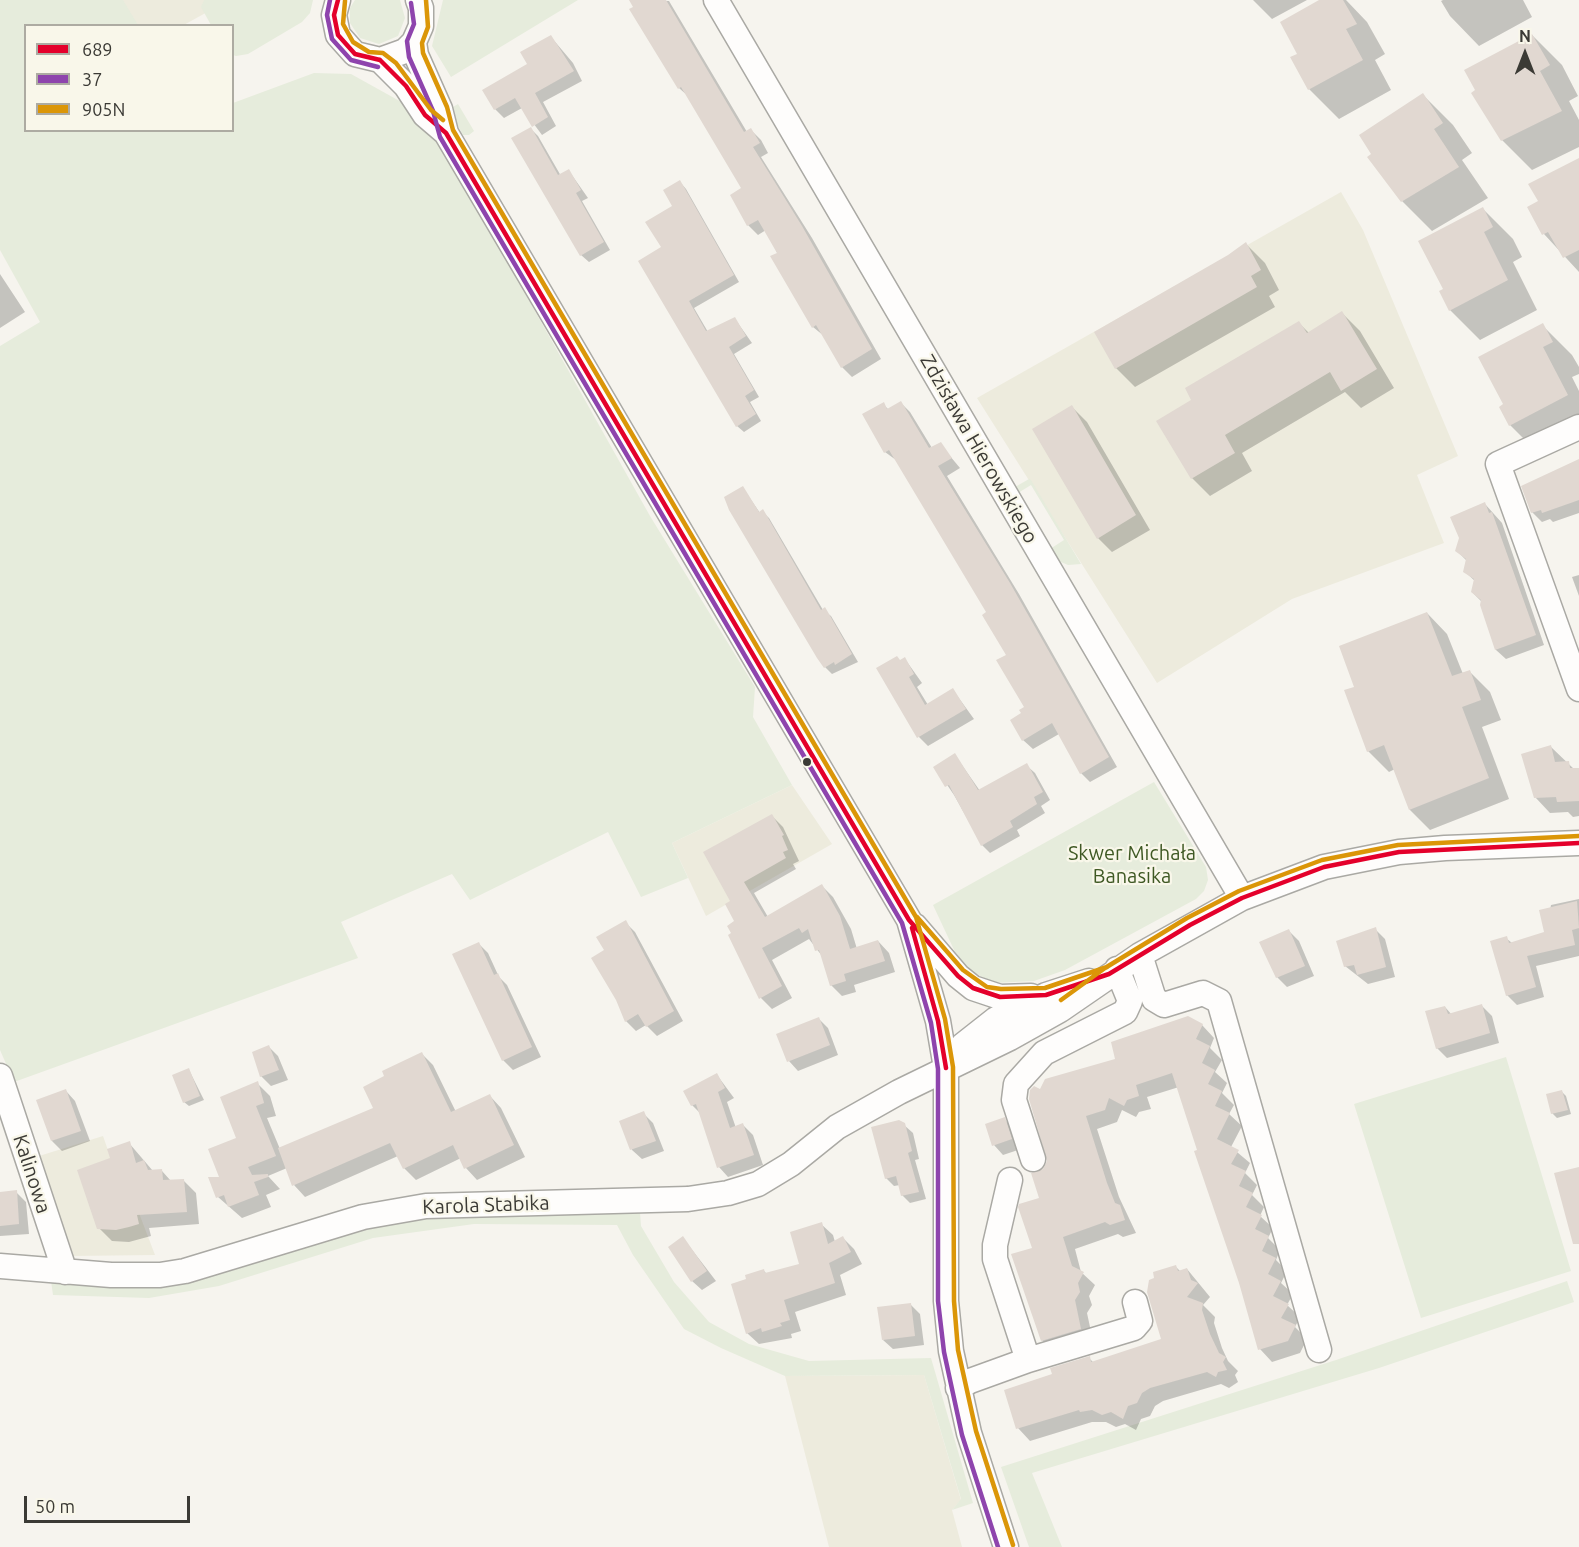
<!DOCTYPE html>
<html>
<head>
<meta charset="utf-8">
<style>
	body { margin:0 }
	#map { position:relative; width:1579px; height:1547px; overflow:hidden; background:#f6f4ee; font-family:Ubuntu,sans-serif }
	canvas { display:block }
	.legend { position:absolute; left:24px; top:24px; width:210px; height:108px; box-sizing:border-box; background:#f9f7ea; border:2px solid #adaba2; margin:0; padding:8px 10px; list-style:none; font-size:18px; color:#3b3a35 }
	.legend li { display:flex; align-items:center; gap:12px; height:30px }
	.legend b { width:30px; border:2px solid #adaba2 }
	.north { position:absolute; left:1495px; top:24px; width:60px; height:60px; -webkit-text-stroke:4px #f9f7ea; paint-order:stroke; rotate:0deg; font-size:16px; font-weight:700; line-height:24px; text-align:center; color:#3b3a35 }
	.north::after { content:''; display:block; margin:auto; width:21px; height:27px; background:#3b3a35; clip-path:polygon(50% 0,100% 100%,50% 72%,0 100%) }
	.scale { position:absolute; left:24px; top:1496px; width:166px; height:27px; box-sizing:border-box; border:3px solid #3b3a35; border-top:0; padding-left:8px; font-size:18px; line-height:21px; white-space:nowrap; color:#3b3a35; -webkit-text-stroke:4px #f9f7ea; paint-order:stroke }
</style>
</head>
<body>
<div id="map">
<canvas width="1579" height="1547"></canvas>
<ul class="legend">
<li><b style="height:8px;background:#e4002b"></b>689</li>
<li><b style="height:8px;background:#8e44ad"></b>37</li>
<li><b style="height:8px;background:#db9608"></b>905N</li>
</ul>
<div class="north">N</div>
<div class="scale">50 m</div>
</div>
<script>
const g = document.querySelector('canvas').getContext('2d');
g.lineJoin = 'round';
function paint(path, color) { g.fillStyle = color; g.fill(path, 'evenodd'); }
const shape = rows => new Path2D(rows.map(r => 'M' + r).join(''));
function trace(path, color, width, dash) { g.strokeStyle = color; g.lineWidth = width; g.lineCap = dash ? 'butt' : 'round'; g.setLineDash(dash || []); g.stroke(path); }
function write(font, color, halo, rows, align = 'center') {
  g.font = font + ' Ubuntu,sans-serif'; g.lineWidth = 4.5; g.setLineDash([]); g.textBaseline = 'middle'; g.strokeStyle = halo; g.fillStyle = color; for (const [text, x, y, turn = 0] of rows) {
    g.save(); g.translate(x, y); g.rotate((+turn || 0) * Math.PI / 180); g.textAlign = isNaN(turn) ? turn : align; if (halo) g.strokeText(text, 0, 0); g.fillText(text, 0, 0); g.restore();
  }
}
paint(shape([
	[118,0,229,0,182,26,132,25],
	[1341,192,1363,230,1458,456,1417,475,1444,543,1292,599,1157,683,977,398],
	[792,785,832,844,706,916,672,843],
	[103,1136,117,1176,128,1184,155,1255,70,1256,36,1157],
	[924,1375,961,1500,952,1510,962,1547,829,1547,785,1376]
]), '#edebdd');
paint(shape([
	[0,0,123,0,138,25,26,26,26,130,232,130,233,103,314,73,351,74,405,104,443,147,650,516,755,687,753,717,792,785,672,843,688,878,641,897,608,832,470,900,452,874,341,922,358,958,14,1082,0,1050,0,346,40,322,0,250],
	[204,0,313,0,310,13,302,22,248,54,236,56,233,55,232,26,211,25,201,7],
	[355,0,400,0,405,18,398,36,379,44,360,38,350,23,350,8],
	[443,0,578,0,451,77,432,46],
	[458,104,474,131,469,135,463,135,451,113,453,107],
	[1029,479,1031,480,1081,564,1068,565,1061,562,1050,549,1064,540,1031,485,1018,493,1015,487],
	[1154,782,1206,867,1208,880,1204,891,1196,899,1065,970,1034,981,994,983,969,970,955,952,933,905],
	[1506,1057,1571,1271,1421,1318,1354,1104],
	[640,1212,641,1226,674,1282,709,1322,749,1344,809,1361,931,1358,973,1503,952,1510,961,1499,924,1375,785,1376,721,1348,684,1329,633,1255,617,1225,474,1224,373,1238,219,1286,149,1298,53,1295,51,1281,172,1285,234,1270,342,1233,443,1216],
	[1567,1281,1574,1302,1379,1368,1032,1473,1062,1547,1029,1547,1001,1467,1336,1360]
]), '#e6ecdc');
paint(shape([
	[631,0,669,1,747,132,751,130,761,140,768,153,761,157,812,238,881,359,852,377,842,367,824,336,813,327,766,230,758,235,748,225,743,189,688,96,679,88],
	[1253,0,1307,0,1272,19],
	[1322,0,1346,0,1367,22,1385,54,1375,60,1391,90,1339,119,1309,89,1299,54],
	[1443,0,1523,0,1532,17,1479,46,1450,16,1441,1],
	[1532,35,1562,65,1578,96,1569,101,1579,120,1579,147,1532,170,1502,140],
	[551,37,573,63,582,81,543,102,556,126,542,135,522,108,504,118,495,109],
	[1423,95,1453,125,1472,153,1462,160,1488,198,1432,231,1402,201],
	[531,129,538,136,561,176,569,171,588,198,582,201,610,250,589,262,581,255],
	[1579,159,1579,272,1544,234,1529,208,1540,201],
	[680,182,686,189,739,282,694,308,708,332,735,319,752,343,734,354,759,397,750,402,761,421,744,432,737,426,663,248],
	[1483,209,1513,239,1522,257,1513,262,1537,310,1480,340,1450,310,1445,290],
	[1246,244,1265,263,1279,290,1269,296,1275,307,1135,387,1116,368,1229,257],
	[0,274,25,312,0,328],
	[1342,313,1360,331,1394,388,1361,408,1345,392,1242,453,1252,471,1210,496,1192,478,1193,400,1299,323,1309,333],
	[1542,325,1572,355,1579,367,1579,374,1572,377,1579,391,1579,435,1540,455,1510,425,1505,405],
	[901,403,910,412,932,448,940,444,960,468,947,476,1019,594,1117,767,1090,782,1081,773,1059,734,1033,749,1023,740,1023,713,1026,707,1008,655,988,613,896,460,885,452,883,404,889,410],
	[1072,407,1087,422,1150,530,1112,552,1098,538],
	[1579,461,1579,513,1553,522,1550,519,1542,522,1532,512],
	[743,488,760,513,762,511,769,518,823,610,831,616,858,662,832,674,825,667],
	[1485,504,1502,523,1544,645,1506,659,1496,650,1482,602,1472,592,1475,581,1465,572,1467,561,1457,551],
	[1579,575,1579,596,1572,577],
	[1427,613,1447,634,1463,674,1470,672,1490,692,1501,720,1482,727,1509,799,1430,830,1410,810,1395,769,1389,772,1368,751,1356,688],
	[905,659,922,683,917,687,928,705,953,690,974,719,928,746,919,737,900,662],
	[1551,747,1575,770,1579,769,1579,816,1573,817,1568,812,1550,813,1535,797],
	[955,755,980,791,1026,765,1035,773,1050,800,1041,806,1045,813,1017,830,1020,836,990,853,982,845,954,795,935,767],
	[772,816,783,827,799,861,793,864,796,869,754,893,768,917,822,886,833,897,851,929,857,949,878,941,889,953,895,972,854,985,856,992,842,996,831,985,822,956,809,939,772,960,792,998,772,1009,761,998,733,901],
	[1579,899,1579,956,1536,966,1544,997,1517,1005,1507,995,1506,938,1512,943,1546,933,1551,905],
	[625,922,635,932,683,1021,657,1036,646,1025,636,1031,626,1021,606,951],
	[1375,929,1385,939,1395,977,1368,984,1345,966],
	[1289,931,1299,941,1314,976,1287,987,1277,977],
	[478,943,488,953,499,977,507,985,541,1057,513,1070,503,1060],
	[1482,1006,1492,1016,1499,1043,1447,1058,1437,1048,1445,1007,1452,1015],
	[819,1019,828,1028,838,1055,798,1071,789,1061],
	[1202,1025,1214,1038,1210,1048,1222,1060,1215,1072,1227,1083,1222,1093,1234,1105,1229,1114,1242,1126,1231,1147,1250,1163,1245,1173,1257,1185,1252,1195,1264,1207,1260,1216,1273,1228,1268,1238,1280,1250,1276,1260,1287,1271,1281,1283,1293,1294,1287,1305,1300,1317,1295,1327,1307,1339,1300,1353,1272,1362,1260,1349,1179,1087,1147,1097,1151,1109,1139,1112,1136,1117,1122,1110,1117,1122,1097,1129,1119,1197,1136,1233,1123,1237,1118,1234,1075,1249,1081,1272,1095,1285,1089,1296,1092,1305,1087,1313,1093,1341,1054,1353,1042,1340,1034,1248,1044,1170,1049,1162,1040,1091],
	[268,1046,278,1056,288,1080,271,1086,261,1076],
	[422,1054,433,1065,456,1112,490,1096,501,1108,525,1157,477,1180,466,1168,461,1158,416,1180,404,1168,398,1156,305,1197,294,1185,287,1168,268,1176,280,1189,266,1195,271,1207,242,1218,218,1197,210,1179,221,1178,257,1083,270,1096,276,1116,267,1118,280,1149,375,1108,386,1076],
	[189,1070,204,1100,189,1106,184,1102],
	[717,1075,734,1098,727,1102,736,1128,743,1125,753,1135,763,1165,728,1177,719,1167,701,1114,692,1105],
	[66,1091,75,1101,90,1141,62,1151,52,1141,38,1101],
	[1562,1092,1566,1096,1571,1114,1557,1118,1552,1113],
	[643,1113,653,1123,664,1151,642,1159,632,1150,621,1122],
	[1004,1119,1014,1129,1021,1149,1003,1155,994,1145],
	[904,1125,913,1133,919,1159,915,1160,926,1199,910,1203,902,1195,900,1185,894,1186,886,1178],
	[129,1143,153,1171,162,1171,171,1181,183,1180,196,1193,199,1224,149,1228,151,1236,129,1242,112,1241,99,1228,112,1159],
	[16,1192,26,1202,29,1234,0,1236,0,1193],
	[821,1224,833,1235,835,1242,843,1238,854,1249,862,1264,840,1275,846,1295,795,1312,801,1331,791,1334,792,1338,759,1344,747,1333,748,1280,764,1271,767,1274,801,1265],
	[683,1238,716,1281,702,1290,692,1281],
	[1176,1267,1180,1271,1187,1269,1210,1297,1203,1305,1215,1317,1214,1323,1222,1348,1228,1361,1238,1371,1235,1375,1238,1382,1229,1388,1221,1384,1163,1401,1155,1406,1150,1416,1141,1419,1136,1430,1125,1424,1116,1427,1106,1422,1092,1422,1030,1441,1018,1428,1053,1375,1089,1358,1094,1363,1163,1340],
	[910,1304,920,1314,924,1345,893,1349,883,1340]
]), '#0003');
paint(shape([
	[629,0,666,0,744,132,751,128,760,143,753,147,802,226,872,349,841,368,816,325,812,328,770,256,777,253,758,220,747,226,730,195,741,188,681,87,678,89,629,9,633,7],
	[1319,0,1343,0,1357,24,1346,29,1363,60,1308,90,1290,57,1297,54,1280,22],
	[1532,34,1550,65,1540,71,1562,111,1501,141,1471,93,1475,90,1464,70],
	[551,35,574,71,535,93,548,117,532,127,515,98,494,110,482,90,527,64,520,52],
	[1423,93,1443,123,1434,129,1459,167,1401,202,1367,157,1371,154,1359,135],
	[531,127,558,175,569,169,581,190,576,193,604,242,580,256,511,138],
	[1579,158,1579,250,1563,258,1548,232,1542,235,1527,207,1538,201,1528,184],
	[680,180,734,275,689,301,706,331,735,317,746,336,729,347,754,390,745,396,756,414,736,427,638,261,661,247,645,222,672,206,663,190],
	[1483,207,1493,227,1484,232,1508,280,1449,311,1439,291,1443,289,1418,241],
	[1246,242,1261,270,1251,276,1257,287,1115,369,1094,332,1228,255],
	[1342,311,1377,369,1341,391,1330,372,1225,435,1235,453,1191,479,1156,421,1191,400,1185,388,1299,321,1307,333],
	[1543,323,1553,342,1543,347,1568,395,1509,426,1499,407,1503,404,1478,357],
	[901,401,929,448,941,442,952,458,938,466,1010,583,1109,757,1084,772,1080,774,1052,723,1022,741,1010,720,1021,713,1019,710,1024,707,996,660,1006,655,982,615,986,612,889,450,884,453,862,414,884,402,887,409],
	[1072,405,1136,515,1097,539,1032,429],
	[1579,459,1579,500,1542,513,1541,510,1531,513,1521,486],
	[743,486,759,512,763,509,821,610,825,607,852,654,835,665,834,662,824,668,817,658,729,510,724,497],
	[1485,502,1489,513,1492,512,1536,635,1495,650,1480,605,1481,600,1471,592,1474,579,1463,572,1466,559,1455,551,1459,538,1450,517],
	[1427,612,1452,676,1470,670,1481,700,1462,707,1489,778,1409,810,1384,745,1367,752,1344,690,1354,687,1339,646],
	[897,656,900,660,905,657,914,674,909,677,925,705,953,688,966,709,917,738,876,668],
	[1551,745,1555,762,1569,761,1570,768,1579,768,1579,801,1557,802,1556,797,1534,798,1521,754],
	[955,753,978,790,1027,763,1043,792,1034,797,1037,804,1010,821,1013,827,981,846,949,785,945,787,933,767],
	[772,814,784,835,782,836,788,850,783,852,786,858,744,882,765,917,822,884,840,916,850,949,878,940,885,961,844,974,846,981,830,986,819,950,815,951,808,929,802,933,799,928,762,948,782,986,759,999,728,935,731,933,727,926,734,921,725,904,730,901,703,852],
	[1577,901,1579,928,1572,930,1575,945,1527,956,1536,987,1506,996,1490,941,1507,936,1509,943,1544,932,1539,910],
	[626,920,674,1011,646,1027,638,1014,625,1022,616,1000,591,958,604,950,596,937],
	[1376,927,1386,967,1357,975,1354,965,1344,967,1336,941],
	[1289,929,1305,966,1276,978,1259,942],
	[479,942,494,975,498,973,532,1047,502,1061,452,954],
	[1482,1004,1490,1033,1436,1049,1425,1011,1445,1006,1448,1014],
	[1188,1016,1203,1024,1196,1039,1210,1046,1202,1063,1215,1070,1208,1084,1222,1091,1215,1106,1230,1113,1217,1139,1239,1150,1231,1164,1246,1171,1239,1186,1253,1193,1246,1207,1262,1215,1255,1229,1269,1236,1262,1251,1276,1258,1268,1274,1281,1281,1273,1296,1289,1304,1281,1318,1296,1325,1288,1341,1258,1350,1239,1283,1194,1151,1197,1150,1172,1073,1136,1085,1139,1096,1127,1100,1124,1106,1109,1098,1105,1110,1086,1116,1107,1183,1115,1203,1120,1205,1125,1220,1110,1225,1105,1222,1063,1237,1072,1266,1084,1272,1078,1283,1080,1292,1075,1300,1081,1329,1041,1341,1011,1254,1032,1248,1018,1207,1019,1204,1039,1198,1031,1173,1043,1169,1047,1161,1029,1099,1030,1090,1034,1086,1040,1089,1045,1079,1115,1059,1111,1042],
	[819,1017,830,1045,787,1062,776,1034],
	[269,1045,279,1070,260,1077,252,1052],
	[422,1052,451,1112,490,1094,514,1145,464,1169,453,1145,403,1169,390,1143,292,1186,278,1148,373,1108,363,1087,384,1076,382,1071],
	[189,1068,200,1096,183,1103,172,1075],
	[717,1073,725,1088,718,1092,730,1128,743,1123,754,1155,717,1168,696,1104,691,1106,683,1091],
	[258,1081,264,1103,256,1106,276,1156,248,1167,252,1175,268,1174,268,1177,254,1182,259,1195,228,1207,224,1195,216,1198,208,1177,219,1177,208,1149,236,1138,220,1097],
	[66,1089,81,1131,51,1141,36,1100],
	[1562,1090,1568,1110,1551,1114,1546,1094],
	[644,1111,656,1141,630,1150,619,1121],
	[1005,1117,1012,1139,992,1146,985,1124],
	[899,1120,905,1123,912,1151,908,1153,919,1192,901,1196,896,1176,885,1179,871,1127],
	[130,1141,136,1163,144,1160,148,1170,162,1169,163,1180,184,1179,187,1212,137,1215,139,1224,129,1227,116,1230,97,1229,77,1170,110,1158,107,1149],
	[1579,1167,1579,1244,1573,1244,1554,1173],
	[17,1190,19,1224,0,1226,0,1192],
	[822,1222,828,1244,843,1236,851,1252,829,1263,835,1283,784,1300,790,1320,780,1323,782,1326,762,1332,761,1328,746,1334,731,1284,746,1279,745,1275,764,1269,765,1273,799,1264,790,1232],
	[683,1236,707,1271,691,1282,668,1247],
	[1176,1265,1178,1271,1187,1268,1191,1280,1198,1283,1187,1297,1203,1303,1202,1310,1210,1334,1219,1353,1226,1357,1223,1362,1227,1370,1218,1372,1216,1377,1207,1372,1150,1388,1142,1393,1137,1403,1128,1406,1123,1419,1111,1412,1102,1415,1092,1410,1080,1412,1079,1410,1016,1429,1004,1390,1052,1374,1050,1368,1090,1356,1091,1362,1161,1339,1147,1292,1149,1280,1154,1278,1153,1272],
	[911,1303,915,1336,882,1340,877,1307]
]), '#e1d8d1');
const minor = shape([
	[338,0,334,15,338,35,355,54,380,60,405,51,414,42,421,26,421,8,418,0],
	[716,0,1242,898],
	[414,42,416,55,440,109,446,133,909,920,938,1021,946,1068,946,1301,951,1351,969,1433,1006,1547],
	[380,60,406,86,425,115,446,133],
	[1579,427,1498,464,1579,689],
	[915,926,958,976,973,988,1000,997,1031,996],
	[1140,955,1154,999,1164,1005,1203,993,1219,1001,1319,1350],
	[951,1061,963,1045,996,1019,1046,995,1089,981],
	[0,1076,65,1272],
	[1033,1159,1014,1100,1016,1084,1044,1053,1125,1012,1130,1001,1117,969],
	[1010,1180,995,1245,995,1259,1028,1360],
	[0,1266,111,1275,160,1275,185,1271,363,1217,426,1206,688,1199,728,1193,758,1184,791,1164,837,1127,899,1092,1010,1038,1060,1010,1140,955,1242,898,1324,867,1399,852,1445,848,1579,843],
	[958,1388,970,1381,1028,1360,1134,1328,1140,1321,1135,1302]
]);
trace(minor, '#aaa9a4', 27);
trace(minor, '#fefdfc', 24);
trace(shape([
	[338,0,334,15,338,35,355,54,380,60],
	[380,60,406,86,425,115,446,133,909,920,958,976,973,988,1000,997,1046,995,1109,974,1190,925,1242,898,1324,867,1399,852,1579,843],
	[912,928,938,1021,946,1068]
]), '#e4002b', 4.5);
trace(shape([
	[330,0,327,15,332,39,351,60,378,67],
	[411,3,414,24,407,41,409,57,433,111,440,137,902,923,931,1023,938,1069,938,1301,944,1352,962,1435,998,1547]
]), '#8e44ad', 4.5);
trace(shape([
	[426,0,428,27,422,43,423,53,447,107,453,130,916,917,945,1019,953,1067,954,1301,958,1350,976,1431,1013,1545],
	[345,1,343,24,353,42,369,52,383,53,396,63,431,110,443,120],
	[917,917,963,970,987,987,1001,989,1045,988,1107,967],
	[1061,1000,1105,968,1187,918,1239,891,1322,860,1398,845,1579,836]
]), '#db9608', 4.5);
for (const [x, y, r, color] of [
	[807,762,5,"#3b3a35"]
]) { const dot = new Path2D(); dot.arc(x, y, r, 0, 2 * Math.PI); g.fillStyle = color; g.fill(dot); trace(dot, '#f9f7ea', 2); }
write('20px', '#3b3a35', '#f9f7ea', [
	["Zdzisława Hierowskiego",979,449,60],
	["Kalinowa",32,1174,72],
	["Karola Stabika",486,1205,-2]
]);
write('20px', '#3f5924', '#f9f7ea', [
	["Skwer Michała",1132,853],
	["Banasika",1132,876]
]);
</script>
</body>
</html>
